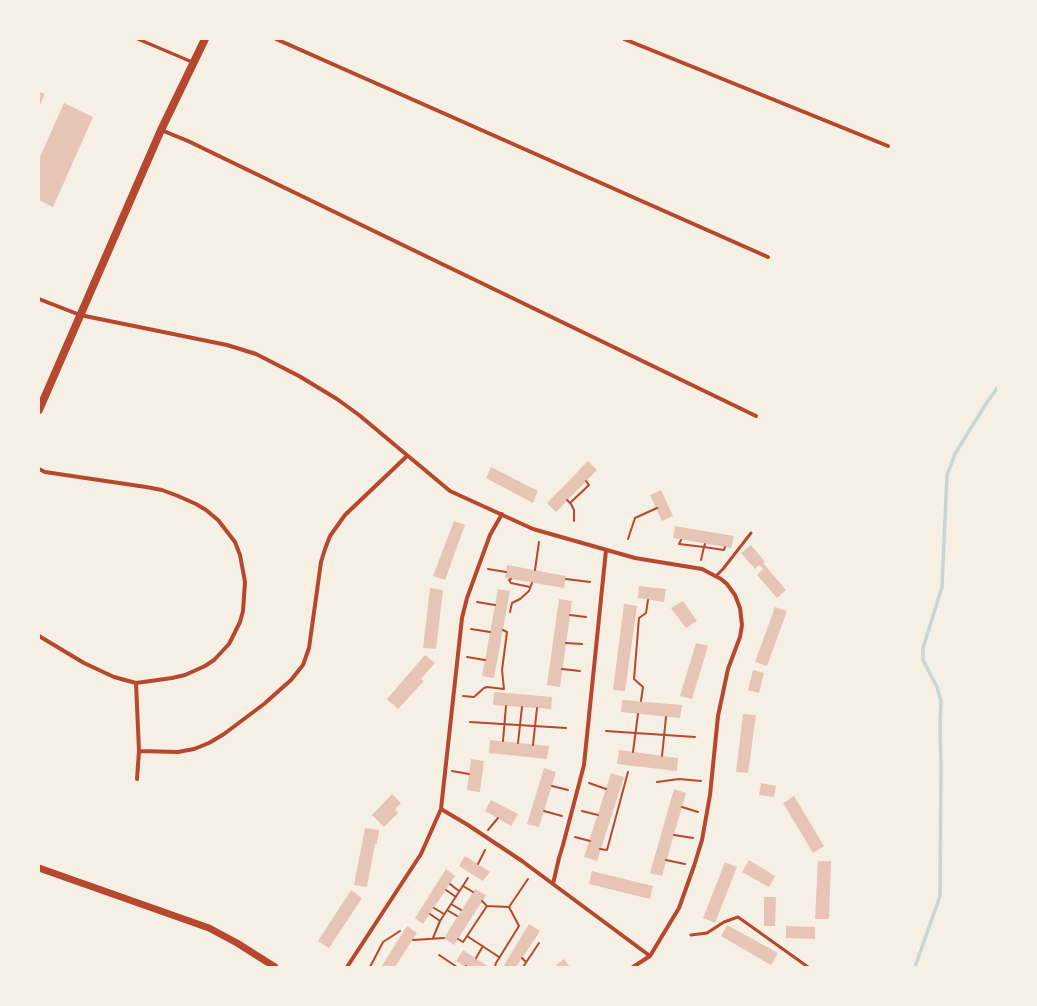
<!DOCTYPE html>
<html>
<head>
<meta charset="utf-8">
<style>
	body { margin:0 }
	#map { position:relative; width:1037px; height:1006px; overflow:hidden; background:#f6efe4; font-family:Poppins,sans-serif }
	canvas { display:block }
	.frame { position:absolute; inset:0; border:40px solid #f6efe4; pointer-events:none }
</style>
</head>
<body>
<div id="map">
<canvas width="1037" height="1006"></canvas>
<div class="frame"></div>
</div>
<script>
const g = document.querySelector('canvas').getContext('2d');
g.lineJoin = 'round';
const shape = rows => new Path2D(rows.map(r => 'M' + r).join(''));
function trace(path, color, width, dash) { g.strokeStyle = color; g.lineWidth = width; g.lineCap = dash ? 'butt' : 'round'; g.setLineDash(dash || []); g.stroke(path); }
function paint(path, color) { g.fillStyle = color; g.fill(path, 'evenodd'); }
trace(shape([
	[915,967,940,896,941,765,940,726,941,701,937,687,923,660,923,648,942,587,947,475,955,454,985,405,998,387]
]), '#c9d6d2', 3.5);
paint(shape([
	[39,92,45,94,39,107],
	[64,103,93,117,53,207,39,200,39,159],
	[588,461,597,470,556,512,547,503],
	[491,467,538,491,533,503,486,478],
	[661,490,673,516,662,521,650,495],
	[454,521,465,525,445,580,433,576],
	[675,526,734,536,731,548,673,538],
	[751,545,765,562,763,563,786,590,777,598,757,575,763,569,759,565,755,569,741,553],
	[507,565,566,576,564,588,505,578],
	[639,586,666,589,664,602,638,598],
	[430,588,443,590,436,649,423,648],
	[498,589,510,591,494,678,482,676],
	[559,599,572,601,560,687,547,685],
	[683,601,697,621,686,628,671,608],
	[624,604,637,606,625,691,613,690],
	[775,607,787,611,767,666,755,662],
	[696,643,708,646,692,699,680,696],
	[425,655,435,663,421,679,424,681,398,709,387,699],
	[753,670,764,673,759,693,748,690],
	[494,692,552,697,551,709,493,705],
	[622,700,682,705,680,718,621,712],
	[743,714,756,715,748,773,736,772],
	[490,740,549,746,547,759,489,753],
	[619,750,678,758,677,771,617,764],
	[471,759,484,761,480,792,467,790],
	[544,768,556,772,539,827,527,824],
	[611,773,624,777,597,861,584,857],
	[761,783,776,786,774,797,759,795],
	[674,789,686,793,662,876,650,873],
	[392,794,401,803,395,809,398,813,384,827,372,815],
	[794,796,824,846,813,853,783,803],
	[491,800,518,814,511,826,485,811],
	[365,828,379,830,377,844,375,844,367,887,354,885],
	[465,856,490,872,483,881,459,866],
	[749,860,775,876,769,887,742,872],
	[818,861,831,861,829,919,815,919],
	[725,862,737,867,715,923,703,918],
	[446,869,455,876,423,924,415,918],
	[592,871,653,886,650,899,589,884],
	[475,889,486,895,454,945,444,938],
	[351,890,362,898,329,948,318,941],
	[764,897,776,897,775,926,764,926],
	[529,924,540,931,516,967,503,967],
	[727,925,778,953,771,965,721,936],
	[407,926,417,933,395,967,381,967],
	[786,926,815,927,815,939,786,938],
	[463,950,489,967,466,967,456,961],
	[564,959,570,967,554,967]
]), '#e6c5b7');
trace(shape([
	[567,500,571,504,574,510,574,521],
	[570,503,589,485,586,481],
	[628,539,635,518,657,508],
	[681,540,679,544,704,547,701,560],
	[705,544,704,547,724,550,725,547],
	[488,569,506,572],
	[535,570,539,542],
	[511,579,509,580,511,583,530,587],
	[566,579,590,582],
	[477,602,495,605],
	[510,612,512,603,520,599,529,591,532,583],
	[570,615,586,617],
	[471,629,490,632],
	[566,643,582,644],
	[467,657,485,660],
	[562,669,580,671],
	[463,696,474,697,484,688,487,687,504,689,502,670,507,632,503,630],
	[641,701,643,687,634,679,639,618,646,613,648,600],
	[470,722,566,728],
	[606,731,695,737],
	[503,741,506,706],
	[518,743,522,707],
	[533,745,537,708],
	[633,752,638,714],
	[662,756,666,717],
	[452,771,469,774],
	[657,782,679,779,701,781],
	[589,783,606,789],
	[552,786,568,790],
	[682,807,698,812],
	[544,811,562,816],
	[582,811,598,815],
	[488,830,498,818],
	[674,835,693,838],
	[575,837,590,841],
	[600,849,607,850,628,772],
	[666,860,685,864],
	[478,864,485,850],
	[450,884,459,891],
	[463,886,473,892],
	[446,890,456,897],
	[451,904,461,910],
	[487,906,509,907,528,879],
	[434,908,444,914],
	[447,910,457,916],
	[430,914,440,921],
	[467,936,499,957],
	[433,938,440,921,468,878],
	[458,939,463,942,487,906,482,901],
	[413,940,444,938],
	[439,955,457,967],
	[476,958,483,946],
	[522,958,526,962],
	[370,967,383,942,400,931],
	[465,967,466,966],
	[495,967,496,963,519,926,509,907],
	[523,967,539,943]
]), '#b5482f', 2);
trace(shape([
	[138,39,192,62],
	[716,576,723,569,751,533],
	[691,935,707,933,724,922,738,917,808,967]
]), '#b5482f', 3);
trace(shape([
	[276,39,768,257],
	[624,39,888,146],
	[161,130,188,141,756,416],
	[39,299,80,315,227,345,256,354,299,376,337,399,359,415,450,491,533,529,635,558,702,569,721,579,727,584,735,595,740,608,742,625,740,637,728,669,718,716,710,795,702,840,694,866,679,908,650,956,633,967],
	[39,469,45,472,146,487,162,490,178,496,196,504,206,510,218,520,235,542,240,555,245,582,243,611,240,622,229,644,214,660,205,666,185,675,172,678,136,683,114,677,84,663,39,636],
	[136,683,139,751,137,779],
	[139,751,178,752,194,749,209,743,224,734,264,704,291,680,303,665,309,648,321,562,325,549,330,536,345,515,407,456],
	[441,809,468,825,522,861,650,956],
	[553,884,559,858,563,845,584,765,606,550],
	[347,967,421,854,441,809,462,618,467,598,490,535,502,514]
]), '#b5482f', 4);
trace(shape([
	[39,868,209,928,237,943,275,967]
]), '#b5482f', 7);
trace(shape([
	[39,410,161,130,205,39]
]), '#b5482f', 8);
</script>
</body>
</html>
